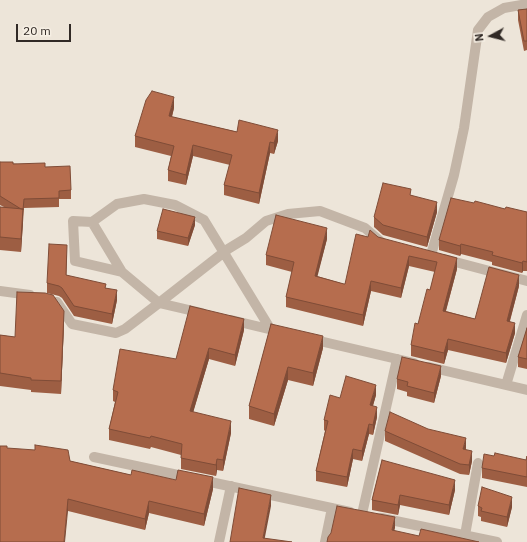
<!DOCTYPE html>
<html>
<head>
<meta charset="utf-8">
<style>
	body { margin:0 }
	#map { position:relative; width:527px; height:542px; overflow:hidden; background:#ede5d9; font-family:"IBM Plex Sans",sans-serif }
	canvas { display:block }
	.north { position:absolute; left:471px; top:16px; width:40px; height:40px; -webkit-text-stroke:3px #f6efe4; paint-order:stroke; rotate:263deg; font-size:11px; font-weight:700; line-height:16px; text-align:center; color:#312a26 }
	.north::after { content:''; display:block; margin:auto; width:14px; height:18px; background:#312a26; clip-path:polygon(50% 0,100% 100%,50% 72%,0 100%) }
	.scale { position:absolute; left:16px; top:24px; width:55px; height:18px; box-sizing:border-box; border:2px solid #312a26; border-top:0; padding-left:5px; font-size:12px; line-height:14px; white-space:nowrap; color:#312a26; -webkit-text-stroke:3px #f6efe4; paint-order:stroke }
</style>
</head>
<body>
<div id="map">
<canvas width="527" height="542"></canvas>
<div class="north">N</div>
<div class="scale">20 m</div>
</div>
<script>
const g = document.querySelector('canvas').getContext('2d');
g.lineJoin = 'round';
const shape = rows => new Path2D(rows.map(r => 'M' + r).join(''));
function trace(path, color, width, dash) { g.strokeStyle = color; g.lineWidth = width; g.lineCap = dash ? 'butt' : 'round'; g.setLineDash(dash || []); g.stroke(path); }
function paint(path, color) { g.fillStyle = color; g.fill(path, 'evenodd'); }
trace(shape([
	[92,222,117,204,144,199,175,205,204,220,271,330],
	[431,255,454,175,464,128,478,30,488,17,504,8,527,4],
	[444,259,527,281],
	[122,272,92,222,73,221,75,261,122,272,159,303,228,249,246,238,266,221,288,214,320,211,365,228,380,241],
	[0,291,30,295],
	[55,302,57,302,72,324,116,333,125,329,159,303,202,313],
	[231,320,281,332],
	[311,339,414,363],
	[429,367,527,390],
	[506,385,527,315],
	[94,457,350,512],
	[362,514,397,359],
	[381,518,497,542],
	[465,535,478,463],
	[219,542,231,486],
	[325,542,332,508]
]), '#c3b5a7', 10);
paint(shape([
	[527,9,527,50,524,51,518,20,518,10],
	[174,108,172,117,278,141,274,154,270,153,259,204,224,195,224,185,230,165,193,156,186,185,168,181,168,170,171,156,135,147,135,136],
	[0,162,45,167,71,190,71,199,59,199,59,207,24,208,21,252,0,250,0,207,4,207,0,205],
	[411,195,437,212,427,247,383,235,374,227,374,217],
	[474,203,505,209,527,212,527,271,523,271,522,273,492,265,492,262,461,254,460,256,439,250,439,240],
	[195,225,188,246,157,239,157,231],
	[368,237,378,237,457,269,446,311,475,319,519,286,510,321,515,333,506,363,448,350,444,364,411,356,411,345,430,290,435,272,409,266,401,298,371,291,363,326,286,307,286,297,292,272,266,265,266,255,327,239,317,276,344,284,345,284],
	[67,255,66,275,106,288,117,300,112,324,74,316,62,298,59,296,47,293,47,283],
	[64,324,61,394,31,392,31,390,0,386,0,335,15,337],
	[271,324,323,348,313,386,288,380,274,426,249,419,249,406],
	[527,328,527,369,518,367,518,357],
	[244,330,235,366,209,359,193,412,231,433,223,471,217,470,216,476,181,469,181,455,151,447,150,449,109,440,109,429,115,402,113,401,113,390,176,359],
	[441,376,434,403,407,396,407,392,397,389,397,379],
	[376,395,373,406,377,417,373,435,369,434,362,461,353,459,347,487,316,481,316,471,325,431,324,430,324,420,340,398],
	[385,431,466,448,465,450,472,461,469,475,460,474,385,441],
	[7,448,70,461,131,475,213,489,204,526,149,513,145,530,68,511],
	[494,456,526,460,527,456,527,487,482,478,482,468],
	[382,460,455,490,449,515,400,505,398,515,372,510,372,500],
	[478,506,512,507,507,527,481,521,481,517,478,516]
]), '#9d5e43');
paint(shape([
	[174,97,174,108,169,127,169,116],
	[278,130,278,141,274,154,274,143],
	[270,142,270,153,259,204,259,193],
	[193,145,193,156,186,185,186,175],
	[437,202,437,212,427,247,427,237],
	[23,209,23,222,21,252,21,239],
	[195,217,195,225,188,246,188,238],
	[327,228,327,239,315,286,315,276],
	[461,244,461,254,460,256,460,246],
	[67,245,67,255,66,285,66,275],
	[409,256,409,266,401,298,401,288],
	[457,258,457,269,443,321,443,311],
	[523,261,523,271,522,273,522,263],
	[519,275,519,286,507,331,507,321],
	[371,281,371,291,363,326,363,315],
	[117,290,117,300,112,324,112,314],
	[64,311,64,324,61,394,61,381],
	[244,319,244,330,235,366,235,355],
	[515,323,515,333,506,363,506,353],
	[323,336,323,348,313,386,313,373],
	[448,339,448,350,444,364,444,353],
	[209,348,209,359,190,423,190,411],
	[441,366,441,376,434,403,434,393],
	[288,367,288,380,274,426,274,414],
	[376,385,376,395,370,415,370,405],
	[377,407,377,417,373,435,373,425],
	[231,421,231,433,223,471,223,460],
	[369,424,369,434,362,461,362,451],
	[466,438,466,448,463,459,463,449],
	[353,449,353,459,347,487,347,477],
	[472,451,472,461,469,475,469,465],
	[217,459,217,470,216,476,216,465],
	[213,477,213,489,204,526,204,514],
	[455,480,455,490,449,515,449,505],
	[271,495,271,506,264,542,263,538],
	[400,495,400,505,398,515,398,505],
	[512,497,512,507,507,527,507,517],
	[68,499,68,511,65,542,64,542],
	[149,501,149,513,145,530,145,519],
	[395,517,395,528,392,540,392,530]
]), '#7f4c37');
const building = shape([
	[527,9,527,41,524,41,518,10,527,9],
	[152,91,174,97,169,116,237,132,239,120,278,130,274,143,270,142,259,193,224,185,232,155,193,145,186,175,168,170,174,146,135,136,146,100,152,91],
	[0,162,13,162,13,164,45,163,45,167,70,166,71,190,59,191,59,198,24,199,23,210,23,209,21,209,0,196,0,162],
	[383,183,411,189,410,195,437,202,427,237,383,225,374,217,383,183],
	[451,198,474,203,475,201,505,209,506,207,527,212,527,262,523,261,522,263,492,255,493,252,461,244,460,246,439,240,451,198],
	[0,207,23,209,21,239,0,237,0,207],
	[163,209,195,217,188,238,157,231,163,209],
	[276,215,327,228,315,276,344,284,345,284,356,234,368,237,370,230,378,237,457,258,443,311,475,319,489,267,519,275,507,321,515,323,506,353,448,339,444,353,411,345,415,323,418,324,427,289,430,290,437,262,409,256,401,288,371,281,363,315,286,297,294,262,266,255,276,215],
	[49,244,67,245,66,275,106,284,105,288,117,290,112,314,74,306,62,288,59,286,47,283,49,244],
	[17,292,45,293,53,295,64,311,61,381,31,380,31,378,0,373,0,335,15,337,17,292],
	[190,306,244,319,235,355,209,348,190,411,231,421,223,460,217,459,216,465,181,458,182,444,151,436,150,438,109,429,118,392,113,390,120,349,176,359,190,306],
	[271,324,323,336,313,373,288,367,274,414,249,406,271,324],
	[527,328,527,359,518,357,527,328],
	[402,357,441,366,434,393,407,386,408,382,397,379,402,357],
	[346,376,376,385,370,405,377,407,373,425,369,424,362,451,353,449,347,477,316,471,328,421,324,420,330,395,340,398,346,376],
	[390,412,428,429,466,438,463,449,472,451,469,465,460,464,385,431,390,412],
	[35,445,68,450,70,461,131,475,132,470,176,480,178,470,213,477,204,514,149,501,145,519,68,499,64,542,0,542,0,446,7,446,7,448,35,450,35,445],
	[495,453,526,460,527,456,527,477,482,468,484,454,494,456,495,453],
	[382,460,455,480,449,505,400,495,398,505,372,500,382,460],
	[482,487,512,497,507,517,481,511,482,508,478,506,482,487],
	[239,488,271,495,263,538,292,542,230,542,239,488],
	[337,506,395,517,392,530,419,536,421,529,479,542,327,542,328,537,331,533,337,506]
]);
paint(building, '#b66d4e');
trace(building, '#7f4c37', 1);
</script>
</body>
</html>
